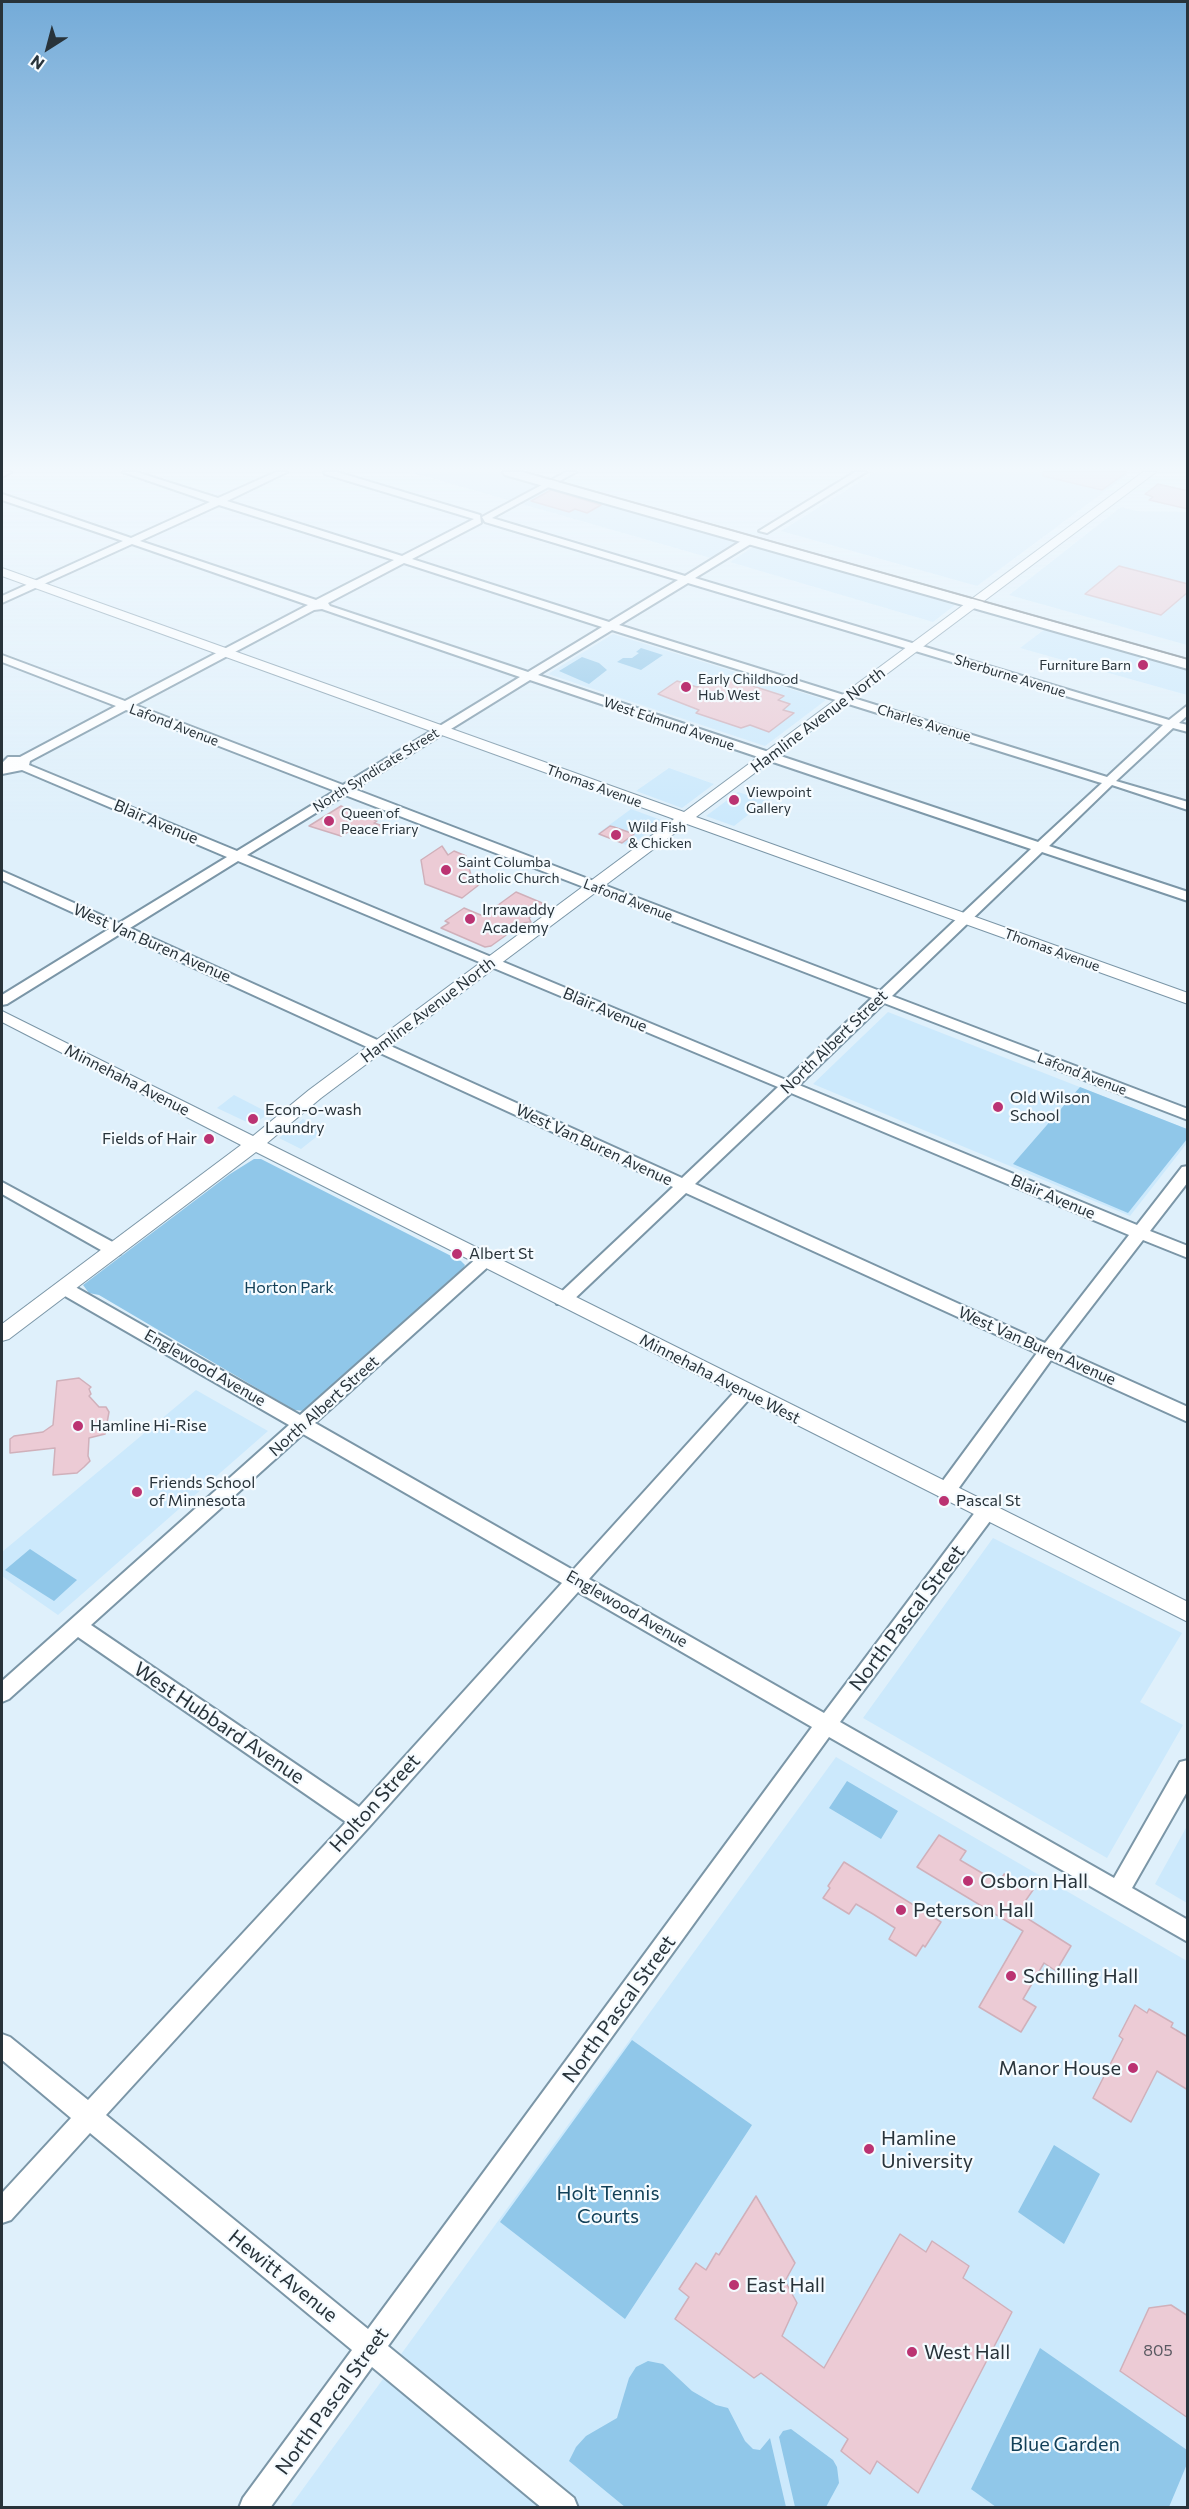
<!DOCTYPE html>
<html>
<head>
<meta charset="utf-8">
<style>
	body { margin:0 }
	#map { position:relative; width:1189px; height:2509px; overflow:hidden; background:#dff0fb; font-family:Commissioner,sans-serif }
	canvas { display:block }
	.frame { position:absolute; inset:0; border:3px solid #28333a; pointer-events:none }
	.north { position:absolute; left:18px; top:18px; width:60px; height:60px; -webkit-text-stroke:4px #f5fbff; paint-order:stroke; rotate:216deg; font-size:16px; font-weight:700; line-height:24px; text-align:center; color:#28333a }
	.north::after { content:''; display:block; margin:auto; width:21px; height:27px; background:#28333a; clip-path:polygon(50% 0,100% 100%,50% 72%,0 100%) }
</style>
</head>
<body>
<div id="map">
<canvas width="1189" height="2509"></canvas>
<div class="frame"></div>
<div class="north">N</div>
</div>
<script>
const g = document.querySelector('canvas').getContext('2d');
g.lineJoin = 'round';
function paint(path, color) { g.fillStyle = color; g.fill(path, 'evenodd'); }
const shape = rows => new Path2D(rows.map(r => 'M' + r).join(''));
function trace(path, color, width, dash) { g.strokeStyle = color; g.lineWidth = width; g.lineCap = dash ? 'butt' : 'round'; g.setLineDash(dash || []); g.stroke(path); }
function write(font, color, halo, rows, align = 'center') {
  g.font = font + ' Commissioner,sans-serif'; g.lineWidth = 4.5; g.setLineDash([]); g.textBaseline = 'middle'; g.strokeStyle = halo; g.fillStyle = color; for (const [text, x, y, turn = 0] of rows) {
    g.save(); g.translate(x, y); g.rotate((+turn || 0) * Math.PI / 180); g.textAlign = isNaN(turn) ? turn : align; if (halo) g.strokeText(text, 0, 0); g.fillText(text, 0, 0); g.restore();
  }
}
paint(shape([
	[410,472,501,472,743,541,714,559],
	[875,472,1131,472,977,586,781,531],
	[1121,507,1136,511,1187,512,1187,645,1009,595],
	[753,547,955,605,933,622,730,562],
	[1045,629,1187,670,1187,695,1020,648],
	[613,634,826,700,765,746,548,674],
	[669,768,714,784,682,808,636,791],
	[738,792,766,801,734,826,706,816],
	[631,809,664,821,629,846,597,834],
	[888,1012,1187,1129,1187,1143,1130,1216,813,1084],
	[234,1095,269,1113,253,1125,217,1108],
	[303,1119,325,1130,301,1149,279,1138],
	[196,1390,268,1431,58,1615,2,1576,2,1552],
	[993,1538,1182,1633,1140,1702,1183,1725,1107,1858,863,1718],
	[836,1757,1187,1961,1187,2507,289,2508],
	[1187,1826,1187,1903,1155,1884]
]), '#cce9fc');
paint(shape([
	[641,648,663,655,641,670,617,662,623,658,632,658,639,653,636,652],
	[582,657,599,663,607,670,589,684,559,671],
	[1080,1087,1187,1129,1187,1139,1128,1213,1013,1164],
	[254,1159,261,1159,461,1261,465,1265,461,1273,454,1276,305,1411,294,1410,99,1295,89,1293,83,1285,230,1174],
	[30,1549,77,1580,54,1601,5,1570],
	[847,1781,898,1811,881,1839,829,1808],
	[632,2040,752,2125,625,2319,500,2222],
	[1054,2145,1100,2174,1064,2244,1018,2212],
	[1040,2348,1187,2450,1187,2464,1169,2507,996,2507,971,2489],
	[648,2361,663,2364,692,2391,716,2405,728,2408,745,2441,753,2449,760,2450,770,2438,786,2507,625,2507,569,2461,576,2447,586,2436,617,2418,629,2378,636,2367],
	[791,2429,833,2460,837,2467,839,2483,826,2507,795,2507,779,2437,783,2431]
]), '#90c7e9');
const building = shape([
	[1043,472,1127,472,1102,490,1043,476,1043,472],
	[1158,484,1188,491,1188,509,1149,500,1153,497,1145,494,1158,484],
	[551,490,601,505,587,513,575,509,569,512,531,501,551,490],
	[1119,566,1188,584,1188,592,1161,615,1085,594,1119,566],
	[715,680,734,680,784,696,778,700,790,704,783,710,794,713,769,732,750,725,741,728,696,713,699,710,658,694,677,681,697,687,715,680],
	[341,806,377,821,374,823,383,826,369,835,353,829,341,836,309,826,341,806],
	[610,826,614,827,634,834,622,843,599,834,610,826],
	[442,846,448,855,454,851,466,856,472,879,489,877,462,898,425,884,421,860,442,846],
	[516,892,547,905,529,918,531,922,523,923,491,946,485,947,441,928,449,923,445,921,464,908,483,916,516,892],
	[79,1378,91,1387,89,1389,91,1394,89,1396,99,1407,106,1407,109,1412,105,1434,89,1438,88,1456,90,1461,84,1467,77,1473,53,1475,55,1448,10,1453,10,1439,14,1436,43,1432,53,1425,57,1381,79,1378],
	[939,1835,966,1851,960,1860,999,1883,1004,1874,1033,1890,1026,1900,1029,1902,1022,1915,1071,1946,1056,1971,1044,1963,1023,1999,1036,2007,1021,2032,979,2007,1023,1931,917,1867,939,1835],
	[844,1862,941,1922,925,1947,923,1945,916,1956,889,1939,895,1928,873,1914,856,1904,849,1914,823,1898,830,1888,828,1886,844,1862],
	[1135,2005,1147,2013,1149,2009,1173,2023,1171,2027,1188,2037,1188,2090,1157,2071,1131,2122,1093,2098,1123,2039,1119,2036,1135,2005],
	[756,2196,795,2263,785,2281,797,2303,782,2336,824,2368,900,2234,926,2252,932,2241,969,2266,963,2278,1012,2312,918,2493,877,2461,870,2474,841,2451,848,2439,761,2373,754,2378,675,2319,689,2297,679,2289,696,2263,706,2270,716,2253,719,2255,756,2196],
	[1171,2305,1188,2316,1188,2418,1120,2371,1149,2308,1171,2305]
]);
paint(building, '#eccbd5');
trace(building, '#d0b0ba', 1.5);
const minor = shape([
	[123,472,136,472,218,498,276,472,287,472,227,501,402,556,474,519,325,474,324,472,337,472,480,515,481,523,412,559,609,622,678,580,485,522,482,517,566,472,576,472,492,518,685,576,746,538,754,538,754,542,695,578,1169,720,1188,705,1188,715,1179,723,1188,725,1188,732,1173,728,1116,781,1188,802,1188,810,1112,785,1049,846,1188,892,1188,901,1042,852,892,996,1188,1109,1188,1120,884,1003,799,1085,1137,1225,1182,1167,1188,1166,1188,1182,1150,1231,1188,1246,1188,1258,1143,1240,1059,1349,1188,1407,1188,1422,1051,1360,953,1496,946,1498,939,1496,937,1491,939,1486,1037,1353,686,1193,569,1304,557,1304,555,1300,557,1296,673,1187,120,934,7,1004,2,1005,2,995,109,929,2,880,2,871,119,923,227,857,22,770,2,774,2,763,8,757,20,757,116,706,2,662,2,655,125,701,308,605,132,544,2,603,2,596,123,541,2,500,2,494,131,538,210,502,123,472],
	[219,505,394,560,316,600,140,541,219,505],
	[404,563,602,627,528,672,330,606,328,603,404,563],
	[688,583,1163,725,1107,777,619,625,688,583],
	[322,609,520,677,343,785,135,705,314,610,322,609],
	[612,630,1098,782,1102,783,1038,842,538,675,612,630],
	[530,680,1031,849,880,991,354,789,530,680],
	[126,710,335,791,237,851,29,765,30,761,126,710],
	[345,795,872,998,786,1080,247,855,345,795],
	[238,861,778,1087,682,1178,130,928,238,861],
	[791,1093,1129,1235,1045,1343,695,1184,791,1093],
	[855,472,866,472,767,533,759,531,855,472],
	[2,1182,120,1246,122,1250,120,1254,114,1256,108,1254,2,1194,2,1182],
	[484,1255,490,1257,492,1261,490,1265,315,1423,573,1570,739,1387,745,1385,751,1387,754,1392,751,1397,589,1579,824,1713,979,1507,986,1505,993,1507,995,1512,993,1517,840,1722,1114,1878,1180,1762,1188,1760,1188,1790,1132,1888,1188,1920,1188,1942,829,1737,388,2346,574,2498,578,2508,542,2508,372,2367,270,2508,239,2508,243,2498,352,2350,90,2133,11,2220,2,2223,2,2193,71,2118,2,2060,2,2034,10,2037,88,2100,346,1822,78,1637,9,1699,2,1702,2,1681,289,1425,58,1292,56,1288,58,1284,70,1284,300,1415,478,1257,484,1255],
	[303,1434,562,1583,359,1807,91,1625,303,1434],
	[578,1592,812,1727,368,2329,106,2115,369,1827,578,1592]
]);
const tertiary = shape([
	[1143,472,1156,472,696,817,1188,993,1188,1004,687,824,321,1098,267,1143,1188,1602,1188,1622,256,1152,9,1339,2,1341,2,1324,241,1145,2,1022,2,1011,253,1136,309,1090,674,819,2,576,2,568,684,812,1143,472]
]);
const secondary = shape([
	[2,472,11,472,2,477,2,472],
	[503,472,522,472,1188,660,1188,669,505,475,503,472]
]);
trace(minor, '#7b96a7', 4);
trace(tertiary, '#7b96a7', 2);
trace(secondary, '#7b96a7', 4);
paint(minor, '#fff');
paint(tertiary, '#fff');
paint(secondary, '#fff');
trace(shape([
	[526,472,1188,659]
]), '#68757e', 1.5);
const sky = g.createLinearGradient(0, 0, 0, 823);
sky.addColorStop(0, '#74abd8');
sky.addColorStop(0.57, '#f1f8fd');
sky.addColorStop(1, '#f1f8fd00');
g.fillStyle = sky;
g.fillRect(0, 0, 1189, 823);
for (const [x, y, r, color] of [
	[1143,665,6,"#bb3372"],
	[686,687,6,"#bb3372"],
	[734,800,6,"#bb3372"],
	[329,821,6,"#bb3372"],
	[616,835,6,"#bb3372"],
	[446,870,6,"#bb3372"],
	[470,919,6,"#bb3372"],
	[998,1107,6,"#bb3372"],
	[253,1119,6,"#bb3372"],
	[209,1139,6,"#bb3372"],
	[457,1254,6,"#bb3372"],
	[78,1426,6,"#bb3372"],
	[137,1492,6,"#bb3372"],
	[944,1501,6,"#bb3372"],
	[968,1881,6,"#bb3372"],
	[901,1910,6,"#bb3372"],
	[1011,1976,6,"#bb3372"],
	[1133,2068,6,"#bb3372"],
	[869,2149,6,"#bb3372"],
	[734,2285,6,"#bb3372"],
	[912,2352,6,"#bb3372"]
]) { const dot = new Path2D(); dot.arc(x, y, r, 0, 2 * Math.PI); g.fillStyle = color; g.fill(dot); trace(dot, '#f5fbff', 2); }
write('14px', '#28333a', '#f5fbff', [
	["Furniture Barn",1131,665,"right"],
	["Early Childhood",698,679],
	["Hub West",698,695],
	["Viewpoint",746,792],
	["Gallery",746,808],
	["Queen of",341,813],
	["Peace Friary",341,829],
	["Wild Fish",628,827],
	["& Chicken",628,843],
	["Saint Columba",458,862],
	["Catholic Church",458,878]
], 'left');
write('14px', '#28333a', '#f5fbff', [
	["Sherburne Avenue",1010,676,17],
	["Charles Avenue",924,723,17],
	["West Edmund Avenue",669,724,19],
	["Lafond Avenue",174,725,21],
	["North Syndicate Street",376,770,-32],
	["Thomas Avenue",594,786,20],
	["Lafond Avenue",628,900,21],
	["Thomas Avenue",1052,950,20],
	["Lafond Avenue",1082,1074,21]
]);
write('16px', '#28333a', '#f5fbff', [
	["Hamline Avenue North",818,720,-37],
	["Blair Avenue",156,822,23],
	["West Van Buren Avenue",152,943,24],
	["Hamline Avenue North",428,1010,-37],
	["Blair Avenue",605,1010,23],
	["North Albert Street",834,1042,-44],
	["Minnehaha Avenue",127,1080,27],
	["West Van Buren Avenue",594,1145,25],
	["Blair Avenue",1053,1197,23],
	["West Van Buren Avenue",1037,1346,24],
	["Englewood Avenue",205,1368,30],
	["Minnehaha Avenue West",720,1379,27],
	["North Albert Street",324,1406,-42],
	["Englewood Avenue",627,1609,30]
]);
write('16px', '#28333a', '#f5fbff', [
	["Irrawaddy",482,910],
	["Academy",482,928],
	["Old Wilson",1010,1098],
	["School",1010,1116],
	["Econ-o-wash",265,1110],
	["Laundry",265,1128],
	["Fields of Hair",197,1139,"right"],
	["Albert St",469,1254],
	["Hamline Hi-Rise",90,1426],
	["Friends School",149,1483],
	["of Minnesota",149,1501],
	["Pascal St",956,1501]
], 'left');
write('16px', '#124058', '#f5fbff', [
	["Horton Park",289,1288]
]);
write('16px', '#595961', null, [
	["805",1158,2351]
]);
write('20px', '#28333a', '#f5fbff', [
	["North Pascal Street",907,1618,-53],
	["West Hubbard Avenue",219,1723,34],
	["Holton Street",375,1803,-48],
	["North Pascal Street",619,2009,-54],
	["Hewitt Avenue",283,2276,39],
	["North Pascal Street",332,2401,-54]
]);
write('20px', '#28333a', '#f5fbff', [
	["Osborn Hall",980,1881],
	["Peterson Hall",913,1910],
	["Schilling Hall",1023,1976],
	["Manor House",1121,2068,"right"],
	["Hamline",881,2138],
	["University",881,2161],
	["East Hall",746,2285],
	["West Hall",924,2352]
], 'left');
write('20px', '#124058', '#f5fbff', [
	["Holt Tennis",608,2193],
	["Courts",608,2216],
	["Blue Garden",1065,2444]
]);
</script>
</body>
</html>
